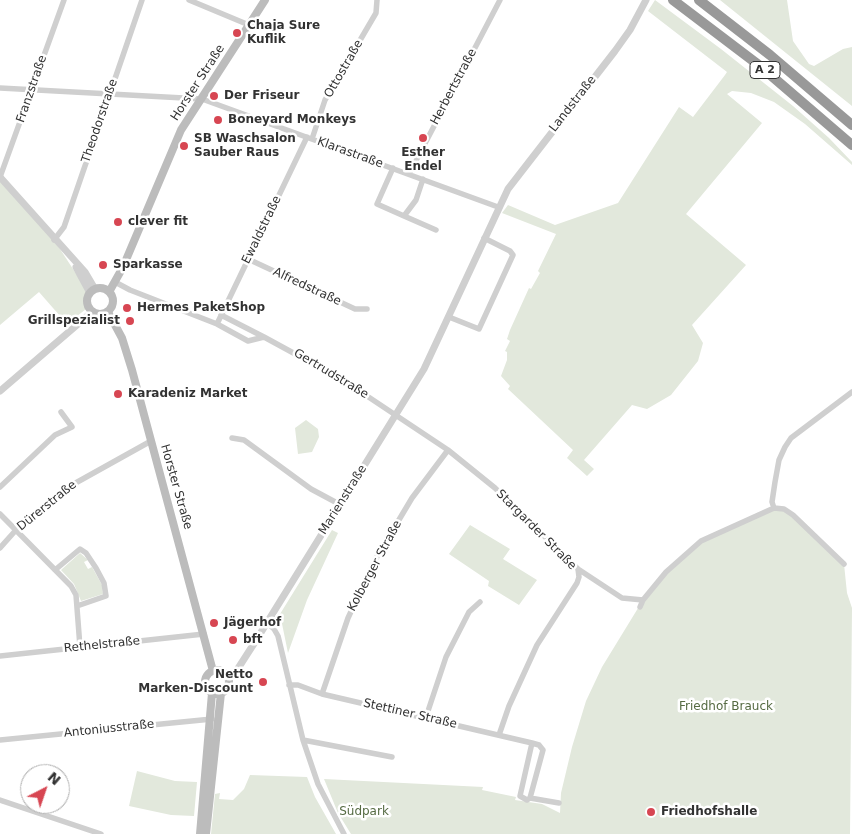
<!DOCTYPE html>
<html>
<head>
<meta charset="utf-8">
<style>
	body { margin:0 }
	#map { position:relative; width:852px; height:834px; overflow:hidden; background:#fff; font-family:"DejaVu Sans",sans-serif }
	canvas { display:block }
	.north { position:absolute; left:20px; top:764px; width:50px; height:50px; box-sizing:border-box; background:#fff; border:1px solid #adadad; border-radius:50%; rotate:41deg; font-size:14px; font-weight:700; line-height:20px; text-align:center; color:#323232 }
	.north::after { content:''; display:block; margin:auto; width:18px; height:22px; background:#d74652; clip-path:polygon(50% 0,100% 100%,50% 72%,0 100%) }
</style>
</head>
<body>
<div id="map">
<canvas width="852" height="834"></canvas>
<div class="north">N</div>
</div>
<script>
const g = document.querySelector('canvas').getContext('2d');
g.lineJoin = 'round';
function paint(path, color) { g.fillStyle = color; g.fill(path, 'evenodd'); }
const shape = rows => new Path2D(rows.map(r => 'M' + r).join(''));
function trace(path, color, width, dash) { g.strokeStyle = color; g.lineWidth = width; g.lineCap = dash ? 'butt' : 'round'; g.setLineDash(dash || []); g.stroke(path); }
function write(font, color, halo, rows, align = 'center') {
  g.font = font + ' "DejaVu Sans",sans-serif'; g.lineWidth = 5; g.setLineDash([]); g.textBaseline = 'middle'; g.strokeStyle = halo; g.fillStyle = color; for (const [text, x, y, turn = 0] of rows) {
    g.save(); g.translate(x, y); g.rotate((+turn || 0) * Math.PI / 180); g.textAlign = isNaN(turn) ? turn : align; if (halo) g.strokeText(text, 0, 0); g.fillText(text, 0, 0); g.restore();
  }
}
paint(shape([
	[655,0,721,49,793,106,829,138,852,162,852,165,805,124,774,102,751,93,732,91,727,94,762,123,686,214,746,265,692,325,703,343,698,361,671,395,647,409,632,405,584,460,594,469,587,476,567,458,573,450,508,389,510,386,501,376,507,360,507,352,505,351,510,341,507,339,510,330,529,288,531,289,540,273,538,271,556,234,502,213,508,205,555,225,618,203,679,107,693,117,725,75,727,72,648,11],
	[720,0,787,0,793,41,809,64,814,66,843,49,852,47,852,106],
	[0,179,58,246,88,292,84,299,86,309,67,324,39,292,0,325],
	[306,420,318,429,319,437,312,452,298,454,295,428],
	[784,509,844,564,847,593,852,608,850,834,351,834,338,813,324,779,483,787,482,790,516,797,515,800,542,804,560,813,561,793,572,747,586,701,602,667,643,600,690,549,767,510],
	[470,525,510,549,503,559,537,580,519,605,488,586,489,581,449,554],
	[332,530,338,533,307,600,288,653,280,614],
	[80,553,88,560,84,562,88,569,92,567,102,585,103,594,81,601,74,584,61,570],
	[137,771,175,781,197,782,194,816,171,815,129,806],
	[250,775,307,777,315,797,336,834,211,834,215,794,220,793,219,799,233,800,244,789]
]), '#e2e8dc');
trace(shape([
	[189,0,249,25],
	[0,88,202,99,498,207],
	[312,139,325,100,376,13,377,0],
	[393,168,377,204,404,216,416,200,423,179],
	[409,174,500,0],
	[0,177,64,0],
	[404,216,436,230],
	[54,240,64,227,142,0],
	[248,259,355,309,367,309],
	[115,282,130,290,217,324,248,341,264,337,343,380,448,450,495,488,578,569,579,577,577,583,537,645,509,706,499,735],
	[221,315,264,337],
	[449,317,479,329,513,255,510,251,484,238],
	[217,324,307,137],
	[232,438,244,440,311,489,339,504],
	[0,487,55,435,72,427,61,412],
	[774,508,772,502,775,482,779,460,785,447,791,438,852,392],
	[0,514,71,586,76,595,80,647],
	[0,548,16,530,63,490,151,441],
	[578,569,622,598,643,600],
	[55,570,80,549,86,553,96,568,104,583,106,596,77,606],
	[640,607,643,600,666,572,701,541,774,508,784,509,793,515,844,564],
	[267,623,274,629,278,636,303,740,318,784,344,834],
	[0,656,204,634],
	[289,685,298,685,322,694,532,743],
	[322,694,348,618,375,560,412,498,448,450],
	[426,717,446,657,469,612,480,602],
	[0,740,212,719],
	[303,740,392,757],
	[532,743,539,745,543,750,530,798,527,800,520,796,532,743],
	[530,798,559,803],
	[0,800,101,834]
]), '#cfcfcf', 5.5);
trace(shape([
	[0,177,85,272,95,289],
	[76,267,90,293],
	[0,391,92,312],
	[228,677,237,670,255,642,424,369,508,189,615,51,630,30,646,0]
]), '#cfcfcf', 7);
trace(shape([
	'87 301a13 13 0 1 1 26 0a13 13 0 1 1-26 0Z',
	[109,292,123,267,181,130,265,0],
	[108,312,122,338,132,370,213,671],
	'205 682a12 12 0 1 1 24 0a12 12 0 1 1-24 0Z',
	[200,834,212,693],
	[206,834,221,693]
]), '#bcbcbc', 8);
trace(shape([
	[673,0,760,66,852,145],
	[699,0,770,55,852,125]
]), '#999', 10);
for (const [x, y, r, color] of [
	[237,33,5,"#d74652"],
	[214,96,5,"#d74652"],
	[218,120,5,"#d74652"],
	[423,138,5,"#d74652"],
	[184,146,5,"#d74652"],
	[118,222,5,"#d74652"],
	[103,265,5,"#d74652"],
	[127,308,5,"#d74652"],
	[130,321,5,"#d74652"],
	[118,394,5,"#d74652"],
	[214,623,5,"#d74652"],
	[233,640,5,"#d74652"],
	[263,682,5,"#d74652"],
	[651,812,5,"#d74652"]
]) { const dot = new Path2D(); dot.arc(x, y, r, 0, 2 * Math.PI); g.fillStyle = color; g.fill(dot); trace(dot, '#fff', 2); }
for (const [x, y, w] of [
	[765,70,30]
]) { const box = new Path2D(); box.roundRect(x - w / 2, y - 8.5, w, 17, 4); g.fillStyle = '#fff'; g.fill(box); trace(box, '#323232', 1); }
write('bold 11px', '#323232', null, [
	["A 2",765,70]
]);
write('bold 12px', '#323232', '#fff', [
	["Chaja Sure",247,26],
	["Kuflik",247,40],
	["Der Friseur",224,96],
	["Boneyard Monkeys",228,120],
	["SB Waschsalon",194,139],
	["Sauber Raus",194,153],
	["Esther",423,153,"center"],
	["Endel",423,167,"center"],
	["clever fit",128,222],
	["Sparkasse",113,265],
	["Hermes PaketShop",137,308],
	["Grillspezialist",120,321,"right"],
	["Karadeniz Market",128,394],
	["Jägerhof",224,623],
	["bft",243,640],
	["Netto",253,675,"right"],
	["Marken-Discount",253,689,"right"],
	["Friedhofshalle",661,812]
], 'left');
write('12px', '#323232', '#fff', [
	["Ottostraße",344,69,-60],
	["Horster Straße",198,83,-57],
	["Herbertstraße",454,87,-62],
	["Franzstraße",32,89,-71],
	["Landstraße",573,104,-52],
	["Theodorstraße",100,121,-71],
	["Klarastraße",350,153,20],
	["Ewaldstraße",262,230,-64],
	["Alfredstraße",307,287,25],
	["Gertrudstraße",331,374,31],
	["Horster Straße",176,487,74],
	["Marienstraße",343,500,-58],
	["Dürerstraße",47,506,-39],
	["Stargarder Straße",536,530,45],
	["Kolberger Straße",375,566,-62],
	["Rethelstraße",102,645,-6],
	["Stettiner Straße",410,714,13],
	["Antoniusstraße",109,729,-6]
]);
write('12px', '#566b43', '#fff', [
	["Friedhof Brauck",726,707],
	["Südpark",364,812]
]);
</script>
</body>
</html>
